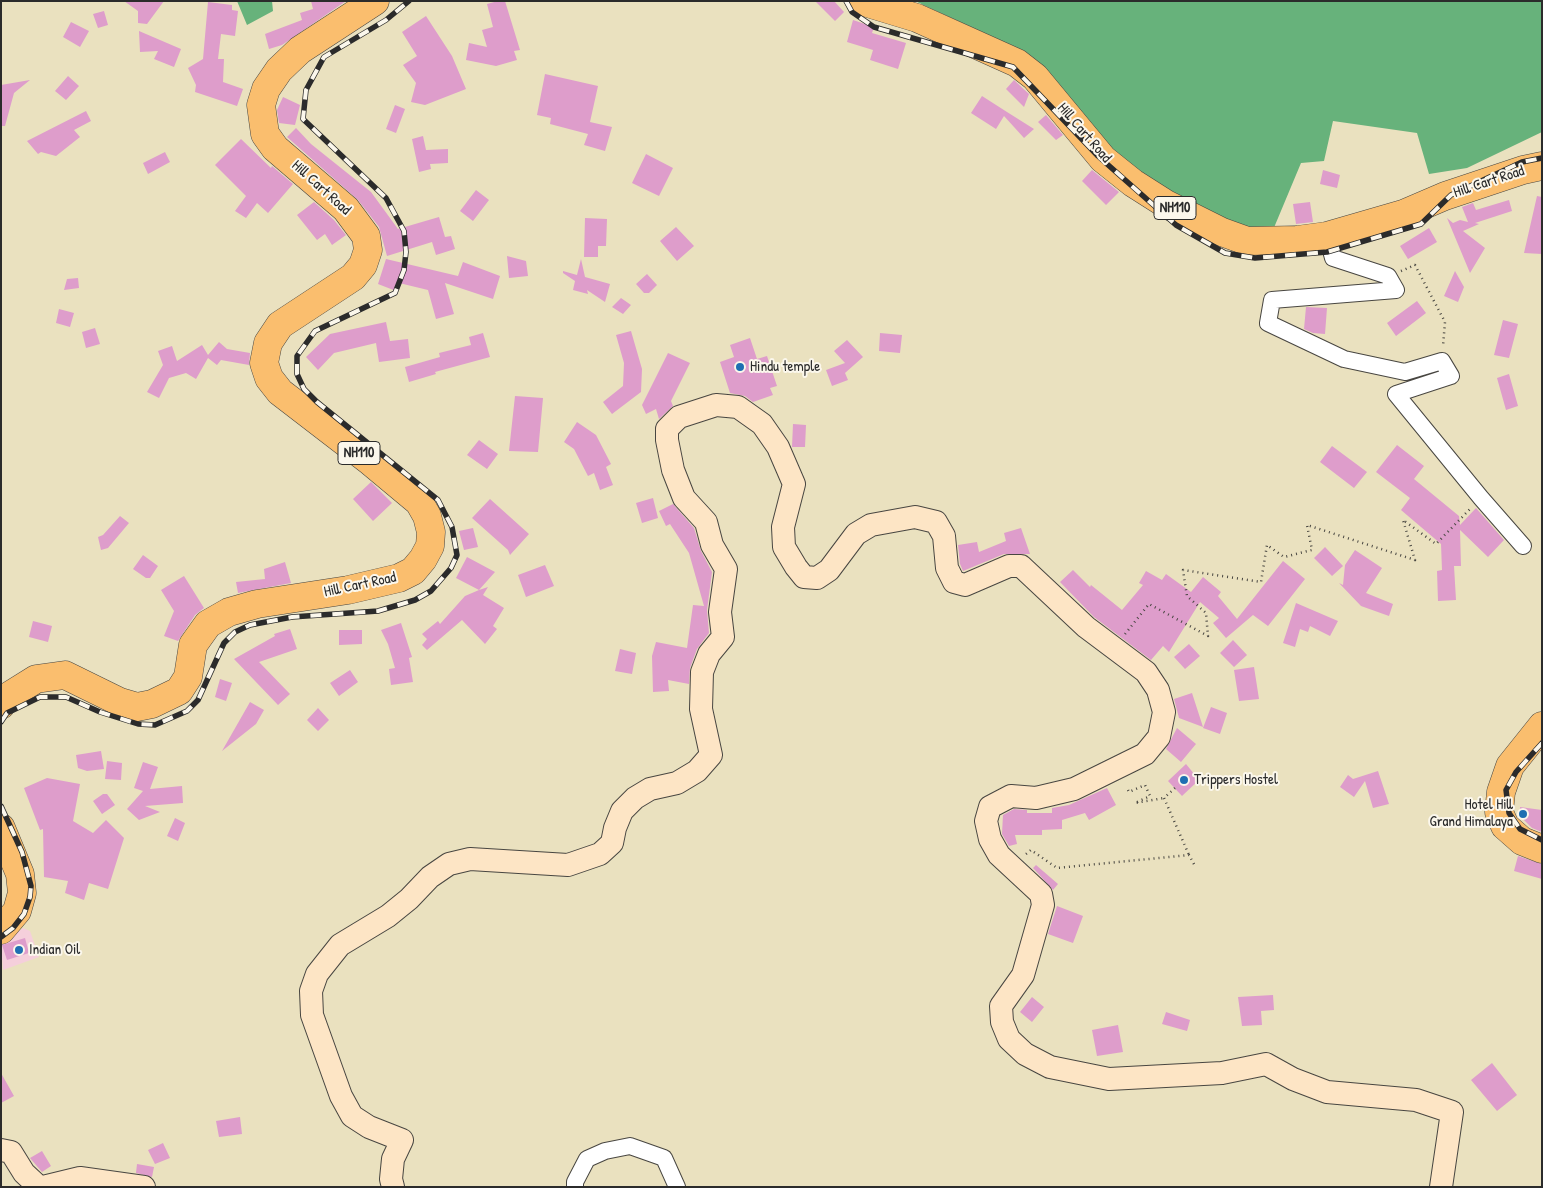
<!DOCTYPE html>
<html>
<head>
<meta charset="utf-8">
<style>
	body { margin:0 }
	#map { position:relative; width:1543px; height:1188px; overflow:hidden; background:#eae1bf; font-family:"Patrick Hand",sans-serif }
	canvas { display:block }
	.frame { position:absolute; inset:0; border:2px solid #2b2b2b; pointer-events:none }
</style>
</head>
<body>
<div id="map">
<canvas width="1543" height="1188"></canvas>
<div class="frame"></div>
</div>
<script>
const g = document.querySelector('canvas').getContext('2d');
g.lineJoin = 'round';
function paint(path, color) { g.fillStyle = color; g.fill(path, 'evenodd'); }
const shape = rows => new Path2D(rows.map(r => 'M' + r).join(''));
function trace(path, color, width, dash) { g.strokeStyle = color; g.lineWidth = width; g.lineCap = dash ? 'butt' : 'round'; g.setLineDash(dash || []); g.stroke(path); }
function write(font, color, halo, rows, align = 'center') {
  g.font = font + ' "Patrick Hand",sans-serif'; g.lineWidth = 4; g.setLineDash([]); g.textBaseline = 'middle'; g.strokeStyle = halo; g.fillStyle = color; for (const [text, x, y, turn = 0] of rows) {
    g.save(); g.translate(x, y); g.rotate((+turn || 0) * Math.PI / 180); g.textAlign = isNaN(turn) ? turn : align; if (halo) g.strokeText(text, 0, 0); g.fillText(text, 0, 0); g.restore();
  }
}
paint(shape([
	[23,928,30,931,39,957,3,970,1,944]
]), '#f5cfdb');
paint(shape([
	[237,1,272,1,273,11,247,25],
	[915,1,1542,1,1542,132,1467,168,1429,174,1417,133,1333,121,1324,161,1301,163,1273,230,1247,230,1131,170,1018,49]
]), '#67b27b');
paint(shape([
	[124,1,164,1,147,24,138,23,138,11],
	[311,1,346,1,282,45,269,49,265,34,302,20,300,13,313,9],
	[498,1,505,1,520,50,514,51,517,60,496,66,466,60,469,43,487,47,482,30,493,27,487,4],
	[815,1,834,1,844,12,835,21],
	[208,2,232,5,232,10,238,11,235,36,221,34,218,59,224,59,223,82,243,89,237,106,195,92,196,85,188,68,203,59],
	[104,11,108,25,98,28,93,14],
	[426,16,452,56,466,89,425,105,411,102,416,83,403,65,417,56,402,32],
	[853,20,874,27,872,33,906,43,898,69,870,60,873,50,847,42],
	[71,22,89,31,80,47,63,37],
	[139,31,181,49,174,67,154,59,158,51,140,52],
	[545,74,598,86,590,122,612,127,605,151,584,145,588,134,550,124,551,118,537,115],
	[68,76,79,86,66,100,55,91],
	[30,80,14,93,5,126,1,126,1,85],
	[1014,80,1029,94,1024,107,1006,89],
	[982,96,1007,112,1034,129,1024,138,1004,116,996,129,971,113],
	[283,97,300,105,295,125,279,123,277,110],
	[395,105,405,109,396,133,386,129],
	[86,111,91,121,74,130,80,137,56,156,41,152,38,154,27,141],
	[1046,115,1063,135,1056,140,1038,122],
	[296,128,311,144,371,192,398,229,439,217,445,237,451,236,455,249,436,255,432,242,387,256,379,227,358,200,287,137],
	[423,136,426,150,448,149,448,163,430,164,431,169,419,172,412,139],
	[241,139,271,168,272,166,293,184,268,213,257,203,246,218,235,211,246,196,215,165],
	[165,152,170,162,148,174,143,163],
	[646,154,673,168,659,196,632,183],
	[1092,170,1119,192,1106,205,1082,181],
	[1323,170,1340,175,1337,188,1320,184],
	[476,190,489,200,473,221,460,211],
	[1537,196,1542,197,1542,254,1524,253],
	[1509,200,1512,211,1475,223,1479,224,1463,231,1485,248,1470,273,1447,218,1453,223,1460,220,1468,222,1462,207,1473,203,1476,210],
	[314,202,334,220,346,235,332,245,325,234,317,240,297,215],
	[1310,202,1313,222,1296,224,1293,204],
	[585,218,607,219,606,246,598,246,598,257,584,257],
	[676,227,694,246,677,261,660,241],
	[1429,228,1437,242,1408,259,1400,246],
	[507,256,526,261,528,276,509,278],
	[386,259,458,276,463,262,500,276,493,299,445,283,454,314,436,319,428,290,399,283,396,291,378,284],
	[581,259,585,277,610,284,605,302,587,290,588,294,573,290,575,281,563,273,563,271,577,275],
	[1455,271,1464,287,1458,302,1444,296],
	[647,274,657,285,649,293,644,293,636,284],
	[78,278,79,288,64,290,67,279],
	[621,298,631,305,623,314,612,307],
	[1417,301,1426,313,1396,336,1387,323],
	[1306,307,1327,308,1325,334,1313,333,1304,329],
	[59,309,74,313,70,327,56,323],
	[1503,320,1518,324,1509,358,1494,355],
	[386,322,390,341,408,339,410,358,379,362,376,343,334,353,318,370,306,357,330,334],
	[95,328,100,344,86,348,82,332],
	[631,331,642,369,641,392,612,414,603,402,623,386,624,363,616,335],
	[483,333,490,357,435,372,436,374,409,382,405,367,440,357,439,353,471,345,469,337],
	[880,333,902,335,900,353,879,351],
	[750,338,757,359,767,356,777,386,770,388,773,395,753,402,745,396,730,393,720,362,734,357,730,345],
	[847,340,863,357,845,373,848,380,832,386,826,370,845,363,834,351],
	[219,342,227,349,250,353,249,365,221,360,217,365,208,358,196,379,186,373,169,378,159,398,147,392,163,365,158,351,172,346,177,361,202,345,208,355],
	[668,353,690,363,671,401,673,406,659,419,656,409,646,414,642,405],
	[1509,374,1518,406,1506,410,1497,378],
	[515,396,543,398,538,452,509,451],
	[577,422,596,435,611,464,606,467,613,485,600,490,594,473,588,476,574,449,564,442],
	[793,424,806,425,805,447,792,447],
	[479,440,498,454,487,469,467,455],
	[1397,445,1424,466,1414,479,1459,516,1460,525,1476,508,1504,540,1488,557,1460,530,1461,566,1454,566,1456,600,1438,601,1437,571,1442,570,1441,544,1401,510,1410,498,1376,472],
	[1332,446,1367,472,1354,488,1320,462],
	[371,482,392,503,373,521,353,499],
	[653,498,658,518,642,523,636,503],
	[490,499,529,534,510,555,508,550,472,518],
	[673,504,694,528,701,551,712,572,707,610,709,633,697,649,690,668,689,684,668,680,669,691,653,692,652,656,656,642,687,648,693,605,704,606,689,553,670,524,666,526,659,511],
	[120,516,129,523,108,548,101,550,98,537,103,535],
	[473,528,478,547,464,550,459,531],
	[1021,528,1030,554,1004,554,963,571,960,564,958,545,977,542,979,552,1006,541,1004,533],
	[1325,547,1343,566,1332,576,1314,558],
	[1355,550,1382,568,1366,593,1393,604,1389,616,1361,606,1339,583,1343,585,1345,565],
	[143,555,158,566,150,578,146,578,133,569],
	[467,557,495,572,479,590,488,587,483,595,504,608,493,626,497,629,485,644,462,620,427,650,422,645,427,639,422,634,438,621,440,624,465,596,479,590,456,578],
	[1283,561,1305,579,1268,626,1253,615,1226,638,1213,623,1219,618,1200,602,1169,652,1163,646,1151,660,1094,617,1060,582,1073,570,1090,587,1091,585,1122,610,1143,585,1139,583,1146,571,1162,580,1166,574,1191,592,1203,577,1221,592,1218,596,1237,619],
	[285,562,291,583,238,593,236,582,265,579,264,569],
	[545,565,554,586,526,597,518,575],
	[184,576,204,608,195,615,178,641,164,636,174,611,161,590],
	[1296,603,1338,621,1330,636,1310,626,1308,632,1300,629,1295,647,1283,643],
	[33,621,52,626,48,642,29,637],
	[401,623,412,657,409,658,413,682,391,685,389,669,395,668,388,644,381,630],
	[290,629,297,649,259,662,290,694,278,705,234,659,275,636,274,634],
	[339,630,362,630,362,644,339,645],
	[1233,640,1247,655,1234,667,1220,653],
	[1189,644,1200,656,1185,669,1174,657],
	[620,649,636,653,632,674,615,671],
	[1254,667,1259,699,1239,701,1234,670],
	[350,670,358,682,339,696,330,683],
	[220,679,232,683,226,701,215,697],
	[1192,693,1203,727,1179,718,1174,699],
	[250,702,264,710,256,724,222,751],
	[1211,707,1227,713,1220,734,1203,728],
	[318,708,329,720,318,731,307,720],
	[1177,728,1196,744,1181,762,1166,749],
	[101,751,104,769,87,771,78,768,76,755],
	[107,761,122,763,121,780,105,779],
	[143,762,158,767,150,789,182,786,183,803,145,806,160,812,139,820,127,809,143,791,134,788],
	[1186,764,1199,780,1182,796,1168,781],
	[1378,771,1389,804,1373,808,1365,781,1354,797,1340,787,1348,775,1353,779],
	[47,778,80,784,73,821,93,833,106,820,124,838,108,889,89,883,84,900,65,893,68,881,44,877,43,829,40,830,24,788],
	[1107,788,1116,805,1089,820,1085,813,1062,820,1062,829,1042,830,1042,835,1015,835,1017,844,1009,846,1002,834,1003,815,1014,809,1027,810,1027,813,1052,813,1052,808,1069,805],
	[103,794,107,794,115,805,102,814,93,801],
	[1520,807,1542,810,1542,832,1532,828,1520,816],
	[175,818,185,823,178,841,167,836],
	[1518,856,1542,864,1542,879,1514,871],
	[1036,865,1058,884,1053,890,1033,868],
	[1057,906,1083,916,1073,943,1048,934],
	[25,938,29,953,7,960,2,945],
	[1273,995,1274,1010,1261,1011,1262,1025,1242,1026,1238,997],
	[1032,997,1044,1007,1032,1022,1020,1012],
	[1166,1012,1190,1020,1187,1031,1162,1024],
	[1118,1025,1123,1052,1097,1056,1092,1030],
	[1492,1063,1517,1095,1497,1111,1471,1080],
	[1,1073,14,1096,1,1103],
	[240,1117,242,1134,219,1137,216,1121],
	[163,1143,170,1158,155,1164,148,1150],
	[42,1151,51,1166,42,1172,30,1158],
	[137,1164,154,1167,152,1177,136,1173]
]), '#de9dcb');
const minor = shape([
	[1327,236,1333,258,1388,276,1396,290,1272,300,1268,323,1344,359,1405,372,1442,361,1451,376,1396,394,1481,498,1523,546],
	[575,1187,575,1182,587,1159,605,1151,630,1146,664,1158,677,1187]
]);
const secondary = shape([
	[1,1150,11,1152,24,1173,39,1187],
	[43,1187,80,1178,144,1187],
	[393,1187,391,1179,393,1159,402,1140,369,1127,352,1116,341,1096,312,1015,311,991,317,974,340,945,388,916,409,899,430,877,449,864,470,859,568,865,600,854,612,843,615,828,622,811,635,798,650,789,677,783,697,771,711,755,701,709,702,672,709,654,723,637,720,612,726,569,712,545,706,522,684,498,673,470,667,440,667,429,679,417,716,405,738,407,762,424,778,447,794,484,783,527,784,547,796,567,804,577,817,578,829,570,856,534,871,525,915,517,936,522,944,536,947,568,954,582,965,585,1009,566,1021,566,1086,627,1146,672,1158,690,1164,712,1159,737,1145,754,1074,789,1036,798,1011,796,990,807,986,821,990,839,999,855,1041,894,1043,905,1023,975,1001,1006,1002,1022,1009,1039,1025,1054,1050,1067,1109,1079,1222,1073,1266,1064,1293,1079,1327,1092,1416,1100,1452,1112,1441,1187]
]);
const trunk = shape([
	[861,1,917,18,1017,63,1035,77,1103,159,1133,183,1166,204,1222,232,1247,241,1297,240,1327,236,1403,214,1445,196,1523,170,1542,166],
	[1,705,4,699,36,679,65,675,120,702,137,707,152,704,179,691,188,677,193,645,208,624,229,612,257,604,348,590,399,578,413,571,423,559,430,546,431,532,427,516,419,502,371,462,280,392,269,378,264,363,268,343,280,325,353,277,363,265,368,250,366,236,346,209,275,148,265,134,261,105,266,89,279,70,300,50,375,1],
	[1542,726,1510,766,1501,792,1499,812,1505,826,1522,841,1542,849],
	[1,828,20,874,22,893,17,911,1,930]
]);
trace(minor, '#484641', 18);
trace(secondary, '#484641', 24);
trace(trunk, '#484641', 29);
trace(shape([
	[1401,271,1415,265,1445,322,1443,346],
	[1125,634,1149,604,1208,636,1206,613,1187,596,1183,570,1261,582,1267,545,1284,557,1312,550,1307,525,1415,560,1403,520,1436,544,1471,508],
	[1175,788,1164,798,1189,855],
	[1128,790,1129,792,1145,785,1150,796,1135,803,1164,798],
	[1026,854,1031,850,1057,868,1189,855,1195,866]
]), '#484641', 2.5, [1, 4]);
trace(minor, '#fff', 16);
trace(secondary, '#fde5c5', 22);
trace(trunk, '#fabe6e', 28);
const rail = shape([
	[846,1,852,12,874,27,1013,67,1098,156,1176,225,1225,253,1255,258,1327,252,1421,224,1451,195,1522,162,1542,158],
	[1,722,7,713,40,697,66,697,100,712,138,724,155,725,187,711,198,700,224,643,235,632,250,625,292,617,378,611,415,600,431,591,451,568,457,555,452,527,438,500,317,402,304,389,297,374,297,356,315,331,395,293,404,270,406,252,404,231,386,198,303,119,306,90,324,57,386,20,409,1],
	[1542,743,1516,772,1506,790,1509,813,1520,829,1542,840],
	[1,806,22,852,31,886,30,897,24,914,13,928,1,937]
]);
trace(rail, '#2b2b2b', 5.5);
trace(rail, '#fbf7ec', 4, [11]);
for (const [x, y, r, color] of [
	[740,367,5,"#1f6fb2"],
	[1184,780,5,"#1f6fb2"],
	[1523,814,5,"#1f6fb2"],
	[19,950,5,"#1f6fb2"]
]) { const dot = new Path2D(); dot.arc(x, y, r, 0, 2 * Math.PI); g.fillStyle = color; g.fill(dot); trace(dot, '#fbf7ec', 2); }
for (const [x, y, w] of [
	[1175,208,42],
	[359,453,42]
]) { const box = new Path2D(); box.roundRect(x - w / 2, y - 11.5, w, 23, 4); g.fillStyle = '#fbf7ec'; g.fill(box); trace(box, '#2b2b2b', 1); }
write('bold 14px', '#2b2b2b', null, [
	["NH110",1175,208],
	["NH110",359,453]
]);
write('15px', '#2b2b2b', '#fbf7ec', [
	["Hill Cart Road",1084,133,49],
	["Hill Cart Road",1489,182,-18],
	["Hill Cart Road",321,188,42],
	["Hill Cart Road",360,585,-12]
]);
write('15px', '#2b2b2b', '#fbf7ec', [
	["Hindu temple",750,367],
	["Trippers Hostel",1194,780],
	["Hotel Hill",1513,805,"right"],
	["Grand Himalaya",1513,822,"right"],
	["Indian Oil",29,950]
], 'left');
</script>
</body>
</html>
